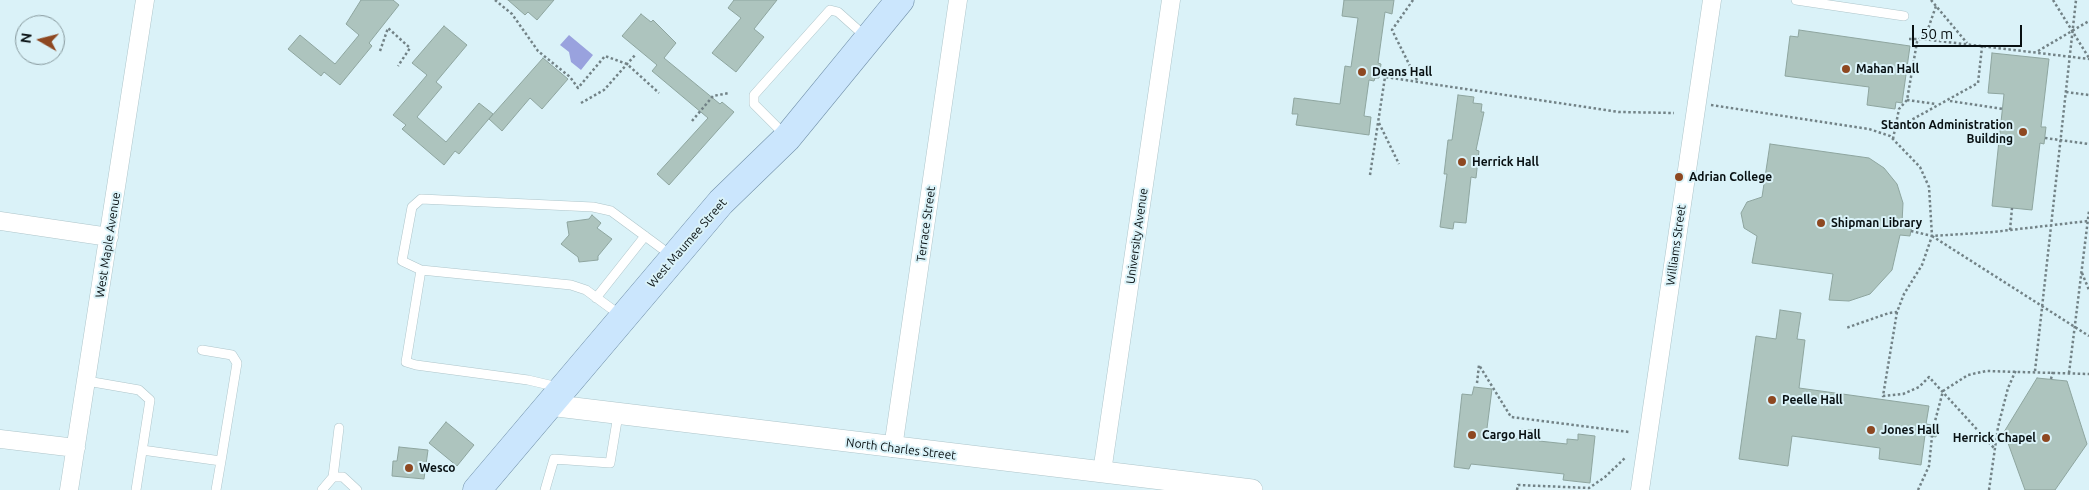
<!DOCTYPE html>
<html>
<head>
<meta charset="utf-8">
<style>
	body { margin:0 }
	#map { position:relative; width:2089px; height:490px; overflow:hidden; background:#daf2f8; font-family:Ubuntu,sans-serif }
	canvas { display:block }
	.north { position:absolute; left:15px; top:15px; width:50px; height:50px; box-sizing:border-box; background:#daf2f8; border:1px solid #86989c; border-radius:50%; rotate:278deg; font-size:14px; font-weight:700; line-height:20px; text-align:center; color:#081012 }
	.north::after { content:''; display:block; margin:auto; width:18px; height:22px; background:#8e4821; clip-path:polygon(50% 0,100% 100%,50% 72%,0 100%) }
	.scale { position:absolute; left:1912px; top:25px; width:110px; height:22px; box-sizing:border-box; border:2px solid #081012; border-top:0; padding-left:6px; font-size:15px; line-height:18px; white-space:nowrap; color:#081012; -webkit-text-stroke:4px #daf2f8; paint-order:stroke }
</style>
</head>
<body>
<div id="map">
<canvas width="2089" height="490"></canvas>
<div class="north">N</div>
<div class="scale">50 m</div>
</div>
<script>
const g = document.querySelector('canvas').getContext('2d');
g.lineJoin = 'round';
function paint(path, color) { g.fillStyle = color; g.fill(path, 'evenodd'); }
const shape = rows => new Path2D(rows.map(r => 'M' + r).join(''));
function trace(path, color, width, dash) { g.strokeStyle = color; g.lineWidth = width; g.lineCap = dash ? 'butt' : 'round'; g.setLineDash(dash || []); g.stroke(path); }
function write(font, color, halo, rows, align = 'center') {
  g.font = font + ' Ubuntu,sans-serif'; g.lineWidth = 4; g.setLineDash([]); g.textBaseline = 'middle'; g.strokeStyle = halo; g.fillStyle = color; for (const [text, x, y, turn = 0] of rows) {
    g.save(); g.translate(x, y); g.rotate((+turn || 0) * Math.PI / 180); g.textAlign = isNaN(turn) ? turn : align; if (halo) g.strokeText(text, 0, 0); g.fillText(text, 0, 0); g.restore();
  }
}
paint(shape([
	[569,35,593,55,581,70,571,62,569,52,560,45]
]), '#99a2de');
const building = shape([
	[361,0,393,0,399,5,369,43,372,46,340,85,324,72,321,76,288,49,300,35,335,64,359,35,346,24,361,0],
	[508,0,554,0,537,20,528,12,525,15,508,0],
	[734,0,777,0,754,29,764,37,736,72,712,53,741,18,728,8,734,0],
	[1344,0,1394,0,1392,14,1385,12,1378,63,1381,64,1379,78,1375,78,1374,81,1369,80,1364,116,1371,117,1369,135,1296,125,1298,114,1292,114,1294,98,1340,104,1345,66,1351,67,1358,18,1342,16,1344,0],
	[641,14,651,22,653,20,676,43,664,58,720,104,722,102,734,112,669,185,657,174,708,118,652,71,657,65,622,36,641,14],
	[444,26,467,45,436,82,442,87,417,117,446,142,479,103,493,114,459,154,455,151,444,165,402,129,406,125,393,115,427,75,412,63,444,26],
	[1799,30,1910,46,1902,103,1896,102,1895,109,1867,105,1869,87,1785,76,1790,36,1798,37,1799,30],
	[1992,53,2049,59,2041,127,2046,127,2044,144,2040,143,2032,210,1992,206,2004,94,1988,93,1992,53],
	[543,58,568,79,542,109,530,98,502,131,489,119,543,58],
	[1458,95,1474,97,1473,103,1482,104,1481,112,1484,112,1476,150,1479,151,1476,178,1471,177,1466,223,1454,222,1453,229,1440,227,1447,174,1444,174,1448,140,1452,140,1458,95],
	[1770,144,1869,158,1884,168,1897,184,1903,203,1902,223,1912,224,1910,236,1900,235,1892,270,1870,294,1849,301,1829,300,1833,274,1752,263,1757,236,1744,228,1741,213,1747,202,1762,197,1770,144],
	[592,215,601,223,597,228,612,239,598,256,598,260,579,262,578,257,561,244,569,235,567,222,589,219,592,215],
	[1780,310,1801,313,1797,339,1805,340,1799,388,1929,406,1926,424,1938,426,1936,437,1925,435,1921,465,1879,459,1880,448,1792,436,1788,466,1739,459,1756,336,1776,339,1780,310],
	[2037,378,2067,381,2087,444,2055,490,2025,490,2004,432,2037,378],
	[1474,387,1492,389,1486,436,1518,439,1519,429,1540,431,1539,441,1567,444,1567,439,1578,440,1578,434,1595,436,1590,483,1563,480,1564,474,1471,464,1469,469,1454,467,1462,394,1472,395,1474,387],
	[446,422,474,445,457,466,429,443,446,422],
	[399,447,428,450,424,479,392,476,393,461,397,461,399,447]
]);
paint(building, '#adc4be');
trace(building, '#8ea59f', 1);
const service = shape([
	[1796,0,1904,16],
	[786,136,754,104,754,95,830,10,838,12,866,37],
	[421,270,402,261,412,207,421,199,593,207,611,211,672,256],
	[596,298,645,236],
	[87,381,139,390,150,400,136,490],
	[558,387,528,380,416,365,406,362,421,270,571,285,586,290,620,315],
	[142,450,221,461,237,363,232,355,202,350],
	[333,477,339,428],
	[216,490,221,461],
	[322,490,333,477,343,477,357,490],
	[545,490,554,459,610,463,618,415]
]);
const minor = shape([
	[0,221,109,237],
	[0,439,76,448],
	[893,448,958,0],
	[1102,472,1171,0],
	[69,490,145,0],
	[1640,490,1712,0]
]);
const tertiary = shape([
	[549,405,1252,490]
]);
const primary = shape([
	[477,490,721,202,787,138,900,0]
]);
trace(service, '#aec5ca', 10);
trace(minor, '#aec5ca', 19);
trace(tertiary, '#aec5ca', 22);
trace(primary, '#7190a9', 29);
trace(shape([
	[495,0,512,14,538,51,570,77,578,88,605,56,627,64,659,93],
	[1413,0,1392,30,1418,82],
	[1931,0,1967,43],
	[2053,0,2089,58],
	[1909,39,1922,39,2089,59],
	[380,51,388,28,410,48,398,66],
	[2038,51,2089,21],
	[2066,92,2089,95],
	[1907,100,1936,104],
	[1950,101,2003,109],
	[581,103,604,90,636,54],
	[1711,105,1869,129,1890,136,1920,167,1929,187,1932,236,1922,265,1904,294,1897,312,1889,313,1846,328],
	[692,121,713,96,729,93],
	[1379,123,1399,164],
	[1895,129,1978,83,1982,47],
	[2045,138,2089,144],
	[1893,139,1899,109,1907,100,1917,42,1928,29,1936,6],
	[1370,175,1385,77,1619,112,1674,113],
	[2010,230,2012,208],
	[1911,231,1932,236,1993,232,2088,221],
	[1932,236,2089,336],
	[2082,273,2089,290],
	[1897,312,1883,396,1903,394,1919,387,1929,377,1994,448],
	[2035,371,2076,0],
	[2069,373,2089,211],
	[2051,379,2053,371],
	[1477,383,1479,365,1511,417,1629,432],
	[1934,425,1943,391,1968,375,1986,371,2089,374],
	[1517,490,1518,485,1589,488,1605,477,1626,457],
	[1918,490,1929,466,1932,436],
	[1989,490,1998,427,2008,388,2016,370]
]), '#728286', 2.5, [2.5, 2.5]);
trace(service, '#fff', 9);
trace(minor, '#fff', 18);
trace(tertiary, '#fff', 21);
trace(primary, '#cbe6fd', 28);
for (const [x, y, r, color] of [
	[1846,69,5,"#8e4821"],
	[1362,72,5,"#8e4821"],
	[2023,132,5,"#8e4821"],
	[1462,162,5,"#8e4821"],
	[1679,177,5,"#8e4821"],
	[1821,223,5,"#8e4821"],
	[1772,400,5,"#8e4821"],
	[1871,430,5,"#8e4821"],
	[1472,435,5,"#8e4821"],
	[2046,438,5,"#8e4821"],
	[409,468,5,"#8e4821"]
]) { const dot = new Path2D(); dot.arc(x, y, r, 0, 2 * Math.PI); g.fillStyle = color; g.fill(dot); trace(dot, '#daf2f8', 2); }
write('bold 12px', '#081012', '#daf2f8', [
	["Mahan Hall",1856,69],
	["Deans Hall",1372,72],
	["Stanton Administration",2013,125,"right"],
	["Building",2013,139,"right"],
	["Herrick Hall",1472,162],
	["Adrian College",1689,177],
	["Shipman Library",1831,223],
	["Peelle Hall",1782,400],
	["Jones Hall",1881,430],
	["Cargo Hall",1482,435],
	["Herrick Chapel",2036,438,"right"],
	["Wesco",419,468]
], 'left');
write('12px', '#081012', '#daf2f8', [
	["Terrace Street",926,224,-82],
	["University Avenue",1137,236,-82],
	["West Maumee Street",687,243,-49],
	["West Maple Avenue",108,245,-81],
	["Williams Street",1676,245,-82],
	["North Charles Street",901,449,7]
]);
</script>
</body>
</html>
